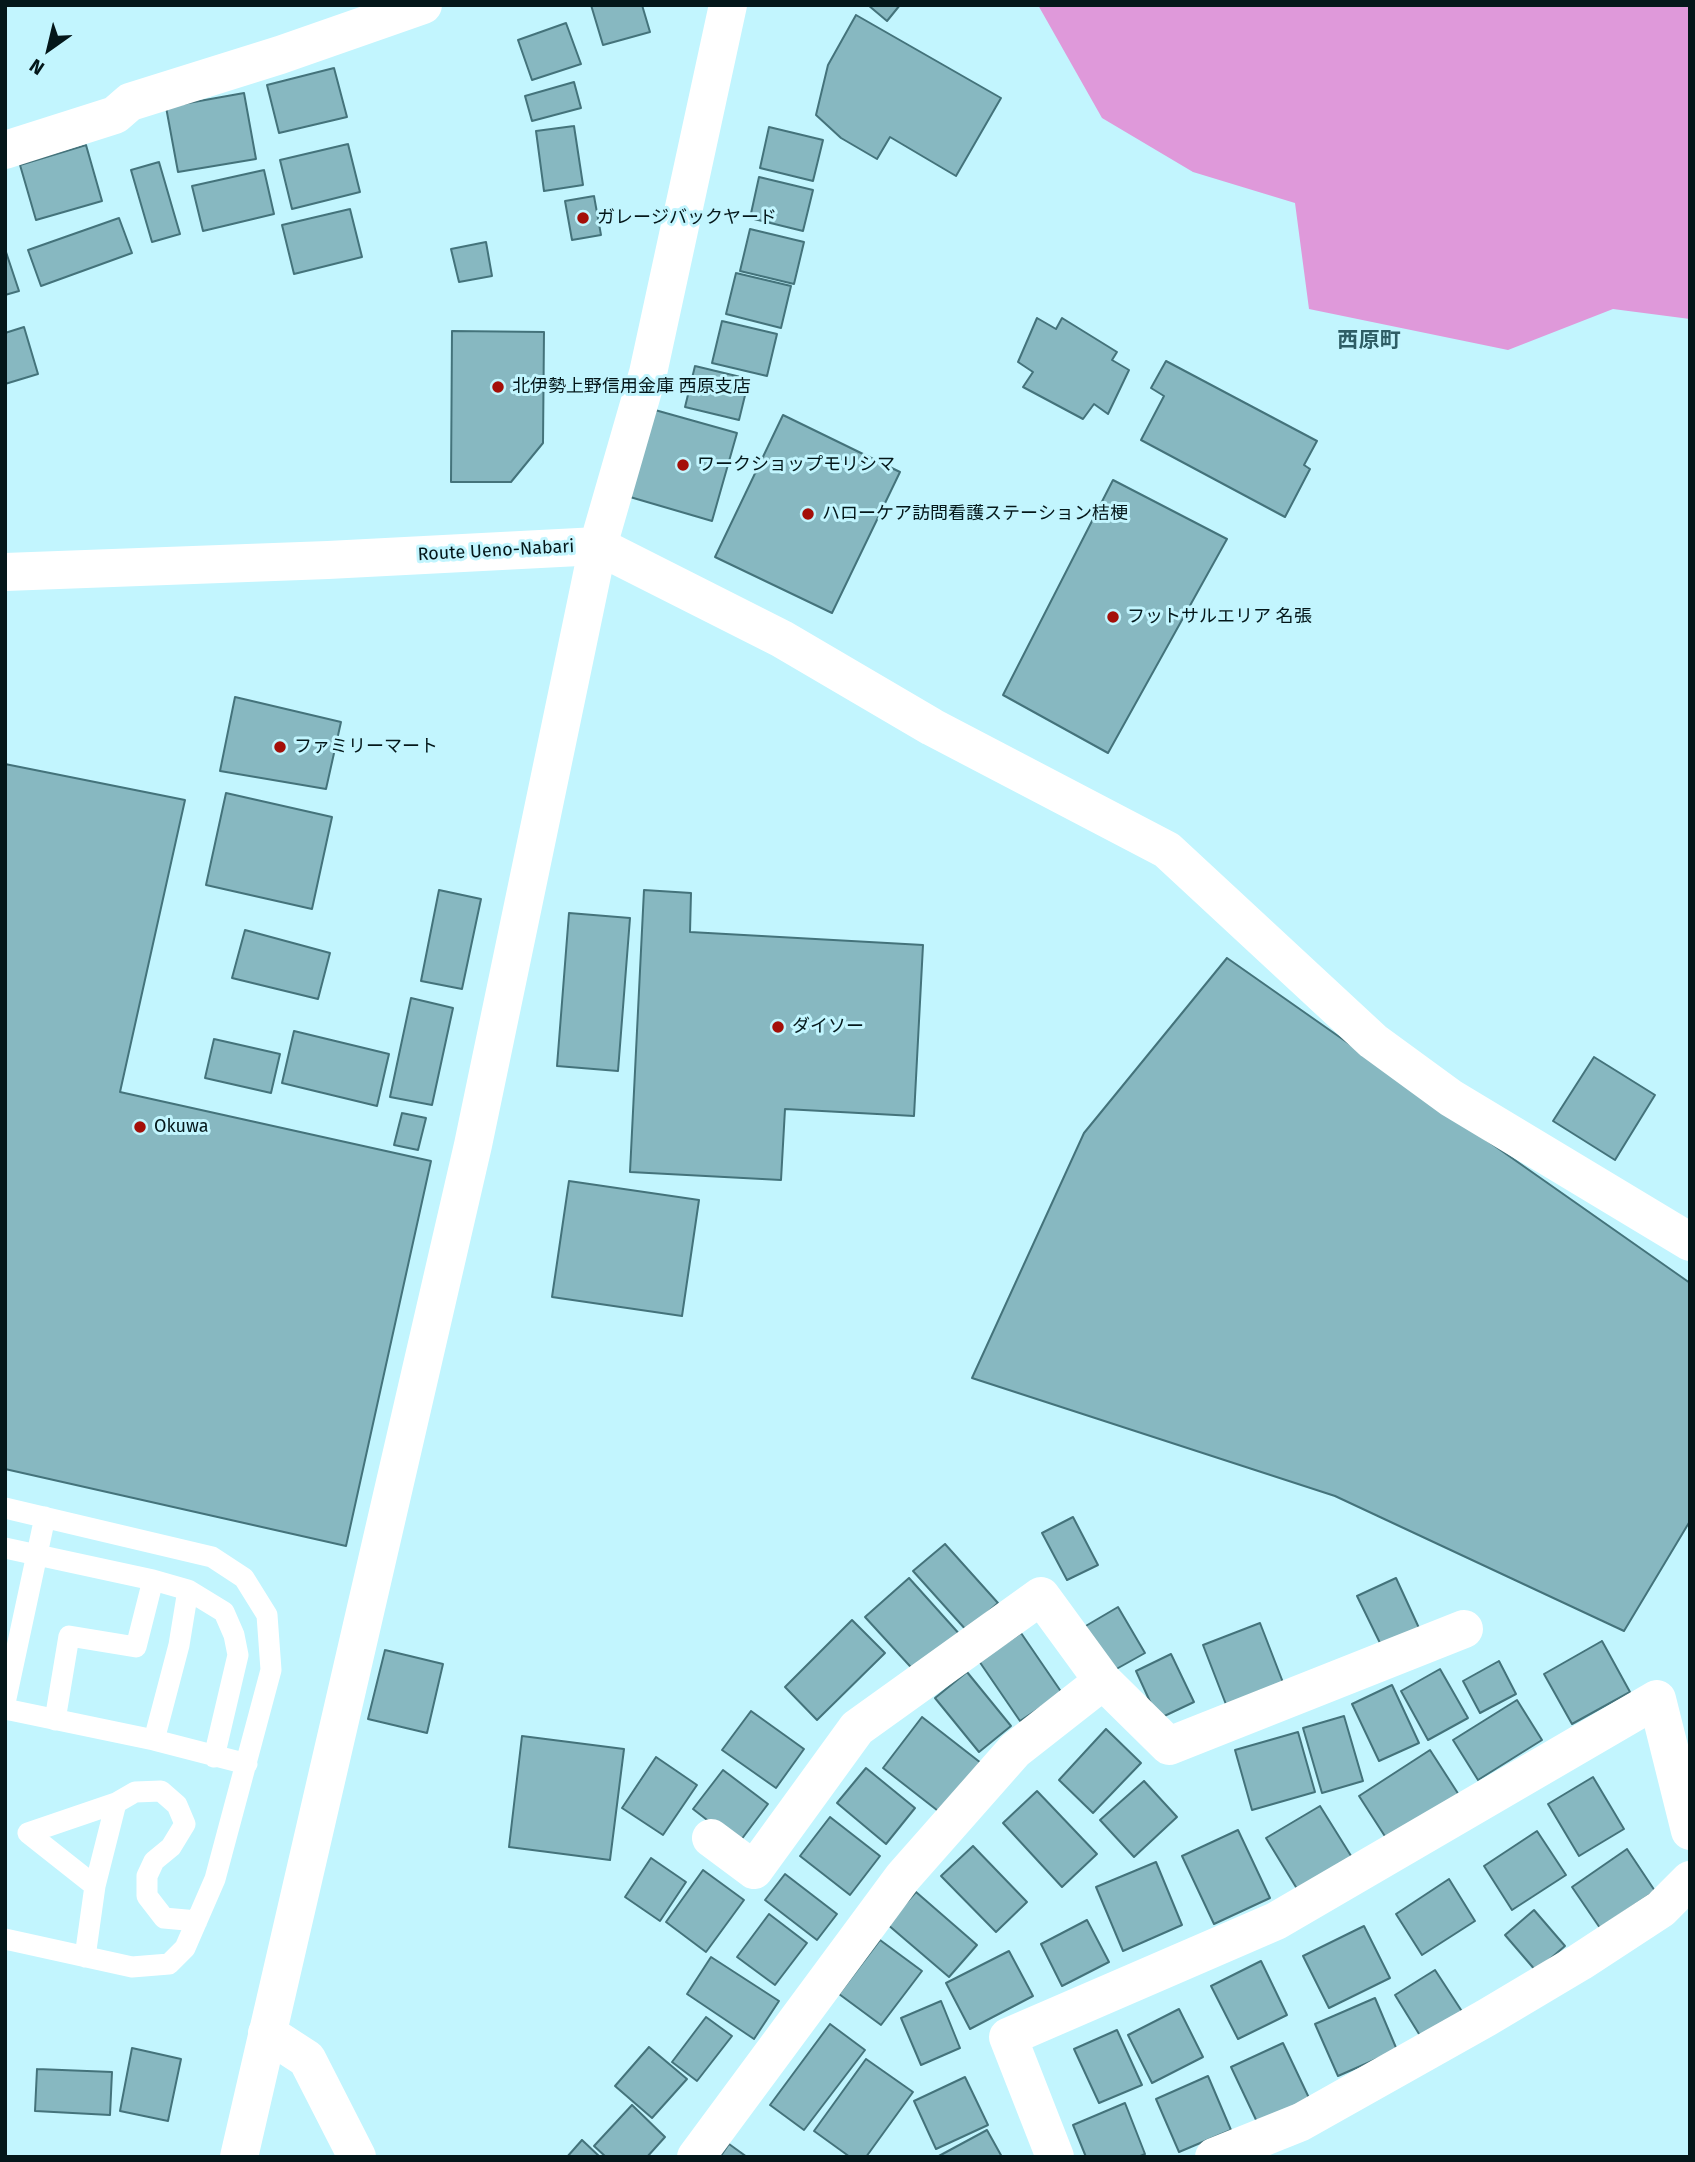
<!DOCTYPE html>
<html>
<head>
<meta charset="utf-8">
<style>
	body { margin:0 }
	#map { position:relative; width:1695px; height:2162px; overflow:hidden; background:#c2f5fe; font-family:"Fira Sans",sans-serif }
	canvas { display:block }
	.frame { position:absolute; inset:0; border:7px solid #04171a; pointer-events:none }
	.north { position:absolute; left:14px; top:14px; width:70px; height:70px; -webkit-text-stroke:5px #c2f5fe; paint-order:stroke; rotate:214deg; font-size:19px; font-weight:700; line-height:28px; text-align:center; color:#04171a }
	.north::after { content:''; display:block; margin:auto; width:24px; height:32px; background:#04171a; clip-path:polygon(50% 0,100% 100%,50% 72%,0 100%) }
</style>
</head>
<body>
<div id="map">
<canvas width="1695" height="2162"></canvas>
<div class="frame"></div>
<div class="north">N</div>
</div>
<script>
const g = document.querySelector('canvas').getContext('2d');
g.lineJoin = 'round';
function paint(path, color) { g.fillStyle = color; g.fill(path, 'evenodd'); }
const shape = rows => new Path2D(rows.map(r => 'M' + r).join(''));
function trace(path, color, width, dash) { g.strokeStyle = color; g.lineWidth = width; g.lineCap = dash ? 'butt' : 'round'; g.setLineDash(dash || []); g.stroke(path); }
function write(font, color, halo, rows, align = 'center') {
  g.font = font + ' "Fira Sans","Noto Sans JP",sans-serif'; g.lineWidth = 6; g.setLineDash([]); g.textBaseline = 'middle'; g.strokeStyle = halo; g.fillStyle = color; for (const [text, x, y, turn = 0] of rows) {
    g.save(); g.translate(x, y); g.rotate((+turn || 0) * Math.PI / 180); g.textAlign = isNaN(turn) ? turn : align; if (halo) g.strokeText(text, 0, 0); g.fillText(text, 0, 0); g.restore();
  }
}
paint(shape([
	[1038,5,1690,5,1690,319,1613,309,1508,350,1309,309,1295,203,1193,172,1102,118]
]), '#df99da');
const building = shape([
	[591,5,642,5,650,32,603,45,591,5],
	[868,5,900,5,887,21,868,5],
	[856,15,1001,98,956,176,890,137,877,159,841,138,816,115,828,65,856,15],
	[566,23,581,64,532,80,518,40,566,23],
	[334,68,347,117,279,133,267,85,334,68],
	[574,82,581,108,532,121,525,96,574,82],
	[244,93,256,159,178,172,166,107,244,93],
	[574,126,583,185,544,191,536,131,574,126],
	[769,127,823,140,813,181,760,168,769,127],
	[348,144,360,192,292,209,280,160,348,144],
	[86,145,102,201,36,220,20,165,86,145],
	[159,162,180,234,152,242,131,170,159,162],
	[264,170,274,214,203,231,192,186,264,170],
	[759,177,813,190,803,231,750,218,759,177],
	[594,196,601,235,572,240,565,201,594,196],
	[350,209,362,257,294,274,282,225,350,209],
	[119,218,132,253,41,286,28,250,119,218],
	[750,229,804,242,794,284,740,271,750,229],
	[486,242,492,276,459,282,451,249,486,242],
	[5,249,19,291,5,295,5,249],
	[736,273,791,286,781,328,726,314,736,273],
	[1037,318,1056,329,1062,318,1117,352,1112,360,1129,370,1108,414,1094,404,1083,419,1023,387,1033,372,1018,362,1037,318],
	[722,321,777,334,767,376,712,363,722,321],
	[24,327,38,374,5,384,5,333,24,327],
	[452,331,544,332,543,443,511,482,451,482,452,331],
	[1166,361,1317,441,1304,465,1310,469,1285,517,1141,440,1164,396,1151,388,1166,361],
	[695,366,749,379,739,420,685,407,695,366],
	[655,410,737,433,712,521,630,497,655,410],
	[783,415,900,472,832,613,715,557,783,415],
	[1113,480,1227,539,1108,753,1003,695,1113,480],
	[235,697,341,722,326,789,220,771,235,697],
	[5,764,185,800,120,1092,431,1161,346,1546,5,1469,5,764],
	[226,793,332,817,312,909,206,885,226,793],
	[439,890,481,899,462,989,421,981,439,890],
	[644,890,691,893,690,932,923,945,914,1116,785,1109,781,1180,630,1172,644,890],
	[569,913,630,918,618,1071,557,1066,569,913],
	[245,930,330,953,318,999,232,978,245,930],
	[1227,958,1690,1283,1690,1521,1624,1631,1335,1496,972,1378,1084,1133,1227,958],
	[411,998,453,1008,432,1105,390,1097,411,998],
	[294,1031,389,1054,377,1106,282,1083,294,1031],
	[214,1039,280,1054,271,1093,205,1078,214,1039],
	[1594,1057,1655,1095,1615,1160,1553,1121,1594,1057],
	[402,1113,426,1118,418,1150,394,1145,402,1113],
	[569,1181,699,1200,682,1316,552,1297,569,1181],
	[1073,1517,1098,1565,1067,1580,1042,1533,1073,1517],
	[945,1544,998,1603,967,1631,913,1571,945,1544],
	[909,1578,962,1637,919,1676,865,1617,909,1578],
	[1396,1578,1419,1628,1381,1645,1357,1596,1396,1578],
	[1118,1607,1145,1653,1111,1672,1084,1627,1118,1607],
	[852,1620,885,1653,817,1720,785,1687,852,1620],
	[1260,1623,1284,1685,1227,1707,1203,1645,1260,1623],
	[1021,1633,1062,1693,1020,1721,979,1661,1021,1633],
	[1602,1641,1630,1692,1572,1724,1544,1674,1602,1641],
	[385,1650,443,1664,427,1733,368,1719,385,1650],
	[1171,1654,1194,1702,1158,1719,1136,1671,1171,1654],
	[1499,1661,1516,1694,1480,1713,1463,1681,1499,1661],
	[1440,1669,1468,1718,1428,1740,1401,1691,1440,1669],
	[967,1672,1011,1726,979,1752,935,1698,967,1672],
	[1392,1685,1419,1743,1379,1761,1352,1704,1392,1685],
	[1517,1700,1542,1740,1478,1780,1453,1740,1517,1700],
	[751,1711,804,1749,776,1788,722,1750,751,1711],
	[1344,1716,1363,1781,1322,1793,1303,1728,1344,1716],
	[922,1717,981,1763,942,1814,883,1768,922,1717],
	[1106,1729,1141,1763,1093,1813,1059,1780,1106,1729],
	[1298,1732,1315,1792,1252,1810,1235,1750,1298,1732],
	[522,1736,624,1749,610,1860,509,1847,522,1736],
	[1430,1750,1459,1795,1388,1841,1359,1796,1430,1750],
	[656,1757,697,1785,663,1835,622,1808,656,1757],
	[866,1768,915,1808,886,1844,837,1803,866,1768],
	[723,1770,768,1804,738,1844,693,1809,723,1770],
	[1593,1777,1624,1829,1579,1856,1548,1804,1593,1777],
	[1144,1781,1177,1817,1134,1857,1100,1820,1144,1781],
	[1037,1791,1097,1854,1062,1887,1003,1823,1037,1791],
	[1320,1806,1353,1859,1299,1892,1266,1838,1320,1806],
	[830,1817,880,1856,850,1895,800,1856,830,1817],
	[1238,1830,1270,1898,1214,1924,1182,1856,1238,1830],
	[1537,1831,1566,1875,1512,1910,1484,1866,1537,1831],
	[973,1846,1027,1902,996,1932,941,1876,973,1846],
	[1627,1849,1655,1891,1600,1928,1572,1887,1627,1849],
	[651,1858,686,1882,660,1921,625,1897,651,1858],
	[1156,1862,1182,1925,1123,1951,1096,1887,1156,1862],
	[703,1870,744,1900,706,1952,666,1922,703,1870],
	[785,1874,837,1914,817,1940,765,1900,785,1874],
	[1449,1879,1475,1921,1422,1955,1396,1914,1449,1879],
	[916,1892,977,1945,949,1977,887,1924,916,1892],
	[1534,1910,1565,1946,1536,1971,1505,1935,1534,1910],
	[769,1914,807,1943,775,1985,737,1957,769,1914],
	[1087,1920,1109,1962,1062,1986,1041,1944,1087,1920],
	[1364,1926,1390,1978,1329,2008,1303,1956,1364,1926],
	[880,1940,922,1971,881,2025,839,1994,880,1940],
	[1009,1951,1033,1996,970,2029,946,1983,1009,1951],
	[711,1957,779,2001,754,2039,687,1994,711,1957],
	[1261,1961,1287,2015,1238,2039,1211,1986,1261,1961],
	[1435,1970,1465,2016,1424,2042,1395,1995,1435,1970],
	[1375,1998,1397,2050,1338,2076,1315,2024,1375,1998],
	[941,2001,960,2048,921,2065,901,2018,941,2001],
	[1179,2009,1203,2057,1152,2083,1128,2035,1179,2009],
	[706,2017,732,2036,697,2081,672,2062,706,2017],
	[830,2024,865,2050,804,2130,770,2105,830,2024],
	[1117,2030,1142,2085,1099,2103,1074,2049,1117,2030],
	[1283,2043,1310,2100,1258,2124,1231,2067,1283,2043],
	[649,2047,687,2079,652,2118,615,2086,649,2047],
	[132,2048,181,2059,168,2121,120,2111,132,2048],
	[866,2059,913,2092,866,2157,850,2157,814,2131,866,2059],
	[37,2069,112,2072,110,2115,35,2111,37,2069],
	[1208,2076,1231,2130,1179,2152,1156,2099,1208,2076],
	[965,2077,988,2125,936,2149,914,2101,965,2077],
	[1125,2103,1145,2154,1138,2157,1086,2157,1073,2125,1125,2103],
	[632,2105,665,2137,647,2157,606,2157,594,2146,632,2105],
	[987,2130,1002,2157,937,2157,987,2130],
	[582,2140,600,2157,567,2157,582,2140],
	[729,2144,747,2157,720,2157,729,2144]
]);
paint(building, '#87b8c1');
trace(building, '#44737b', 2);
trace(shape([
	[5,1508,212,1557,244,1578,267,1615,271,1670,215,1879,185,1948,169,1964,132,1967,5,1939],
	[5,1548,153,1580,136,1647,69,1636,55,1720],
	[153,1580,188,1590,224,1612,234,1635,238,1655,214,1757],
	[5,1703,45,1517],
	[5,1709,154,1740,247,1764],
	[154,1740,179,1645,188,1590],
	[95,1886,28,1833,116,1803,135,1792,161,1791,177,1805,185,1824,171,1847,154,1861,147,1876,147,1896,164,1918,197,1921],
	[85,1957,95,1886,116,1803]
]), '#fff', 21);
trace(shape([
	[5,150,115,115,130,102,280,55,423,5],
	[1103,1681,1169,1746,1464,1629],
	[267,2033,307,2059,357,2157],
	[696,2157,903,1877,1015,1750,1103,1681,1041,1596,857,1728,754,1870,711,1838],
	[1055,2157,1008,2037,1276,1921,1657,1699,1690,1831],
	[1214,2157,1301,2122,1486,2018,1580,1962,1661,1909,1690,1880]
]), '#fff', 38);
trace(shape([
	[239,2157,473,1145,598,546,782,639,932,727,1167,850,1373,1041,1451,1098,1690,1242]
]), '#fff', 38);
trace(shape([
	[5,572,328,560,598,546,648,373,728,5]
]), '#fff', 38);
for (const [x, y, r, color] of [
	[583,218,7,"#a40f09"],
	[498,387,7,"#a40f09"],
	[683,465,7,"#a40f09"],
	[808,514,7,"#a40f09"],
	[1113,617,7,"#a40f09"],
	[280,747,7,"#a40f09"],
	[778,1027,7,"#a40f09"],
	[140,1127,7,"#a40f09"]
]) { const dot = new Path2D(); dot.arc(x, y, r, 0, 2 * Math.PI); g.fillStyle = color; g.fill(dot); trace(dot, '#c2f5fe', 2.5); }
write('18px', '#04171a', '#c2f5fe', [
	["ガレージバックヤード",597,218],
	["北伊勢上野信用金庫 西原支店",512,387],
	["ワークショップモリシマ",697,465],
	["ハローケア訪問看護ステーション桔梗",822,514],
	["フットサルエリア 名張",1127,617],
	["ファミリーマート",294,747],
	["ダイソー",792,1027],
	["Okuwa",154,1127]
], 'left');
write('18px', '#04171a', '#c2f5fe', [
	["Route Ueno-Nabari",496,551,-3]
]);
write('bold 21px', '#2e5d65', '#c2f5fe', [
	["西原町",1369,341]
]);
</script>
</body>
</html>
